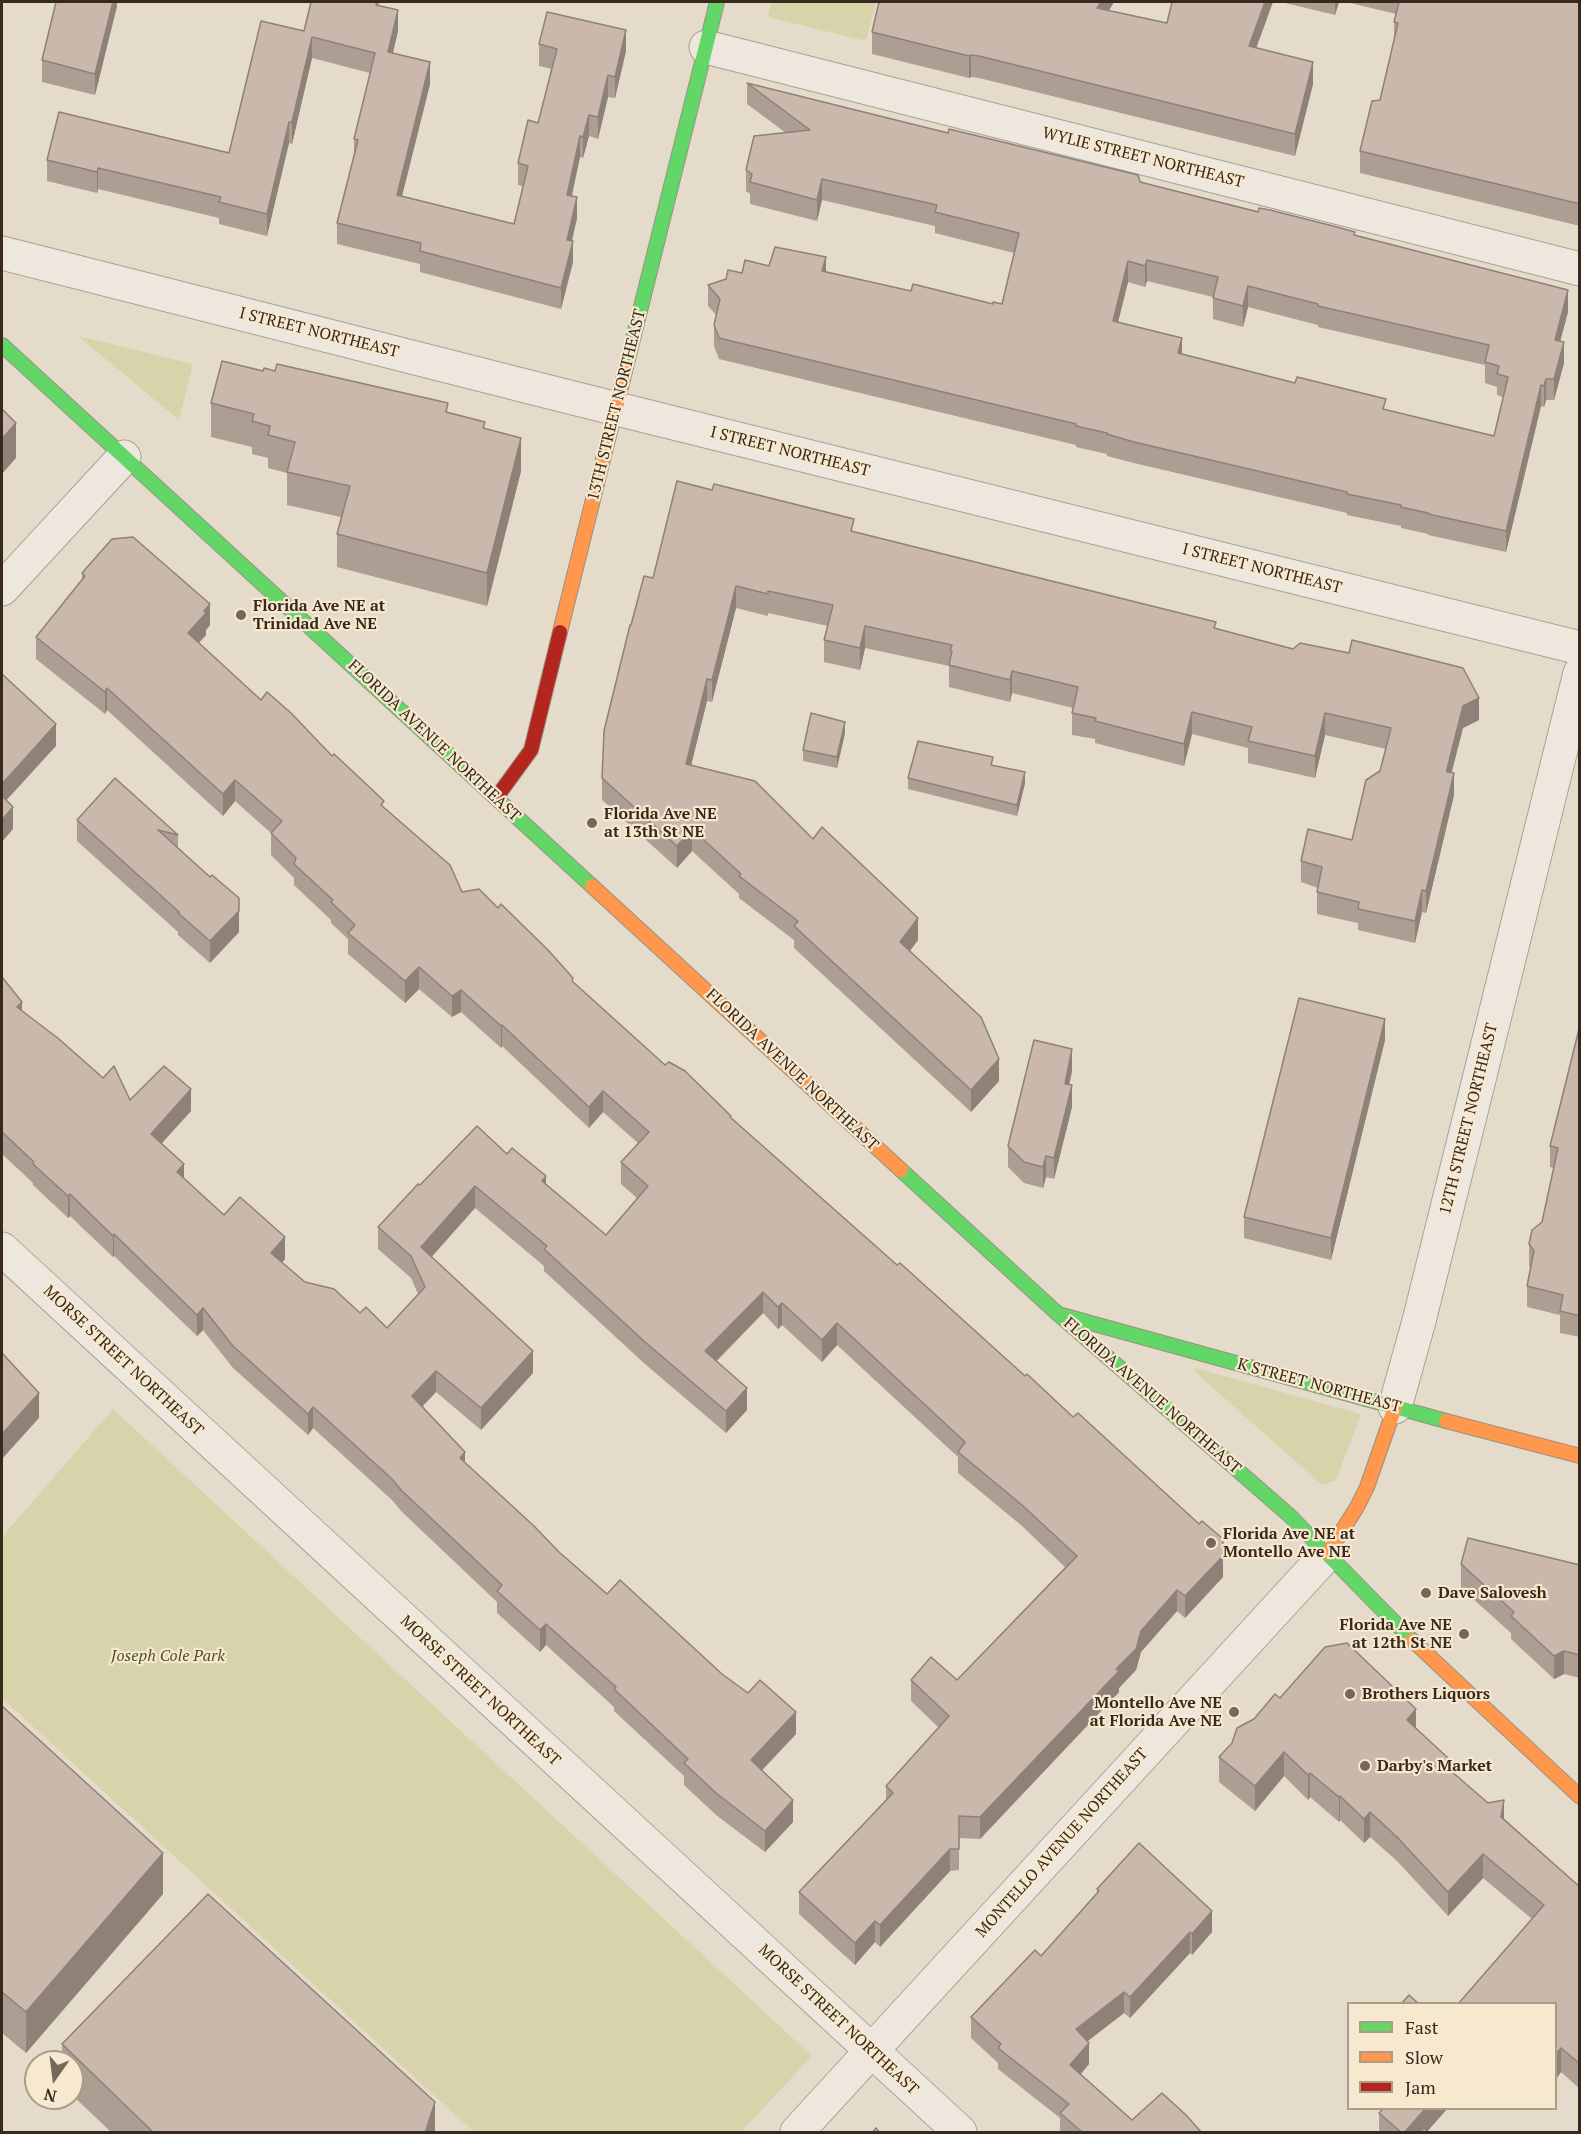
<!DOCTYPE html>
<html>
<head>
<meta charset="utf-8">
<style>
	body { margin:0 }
	#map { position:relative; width:1581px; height:2134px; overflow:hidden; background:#e5dbca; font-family:"PT Serif",serif }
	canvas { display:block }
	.frame { position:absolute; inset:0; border:3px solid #39281c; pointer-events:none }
	.legend { position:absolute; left:1347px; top:2002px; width:210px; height:108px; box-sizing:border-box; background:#f7e9cf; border:2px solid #ab9c87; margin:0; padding:8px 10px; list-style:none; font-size:18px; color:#39281c }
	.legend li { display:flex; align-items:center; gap:12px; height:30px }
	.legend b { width:30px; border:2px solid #ab9c87 }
	.north { position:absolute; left:24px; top:2050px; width:60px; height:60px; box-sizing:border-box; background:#f7e9cf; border:2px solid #ab9c87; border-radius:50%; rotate:194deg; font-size:16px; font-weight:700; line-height:24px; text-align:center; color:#39281c }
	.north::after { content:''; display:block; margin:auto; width:21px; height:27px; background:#756759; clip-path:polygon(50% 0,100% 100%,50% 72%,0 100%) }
</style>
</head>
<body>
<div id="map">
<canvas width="1581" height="2134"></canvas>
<div class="frame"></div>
<ul class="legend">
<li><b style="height:8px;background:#63d668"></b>Fast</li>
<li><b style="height:8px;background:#ff974d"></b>Slow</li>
<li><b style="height:8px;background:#b3261e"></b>Jam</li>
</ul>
<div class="north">N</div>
</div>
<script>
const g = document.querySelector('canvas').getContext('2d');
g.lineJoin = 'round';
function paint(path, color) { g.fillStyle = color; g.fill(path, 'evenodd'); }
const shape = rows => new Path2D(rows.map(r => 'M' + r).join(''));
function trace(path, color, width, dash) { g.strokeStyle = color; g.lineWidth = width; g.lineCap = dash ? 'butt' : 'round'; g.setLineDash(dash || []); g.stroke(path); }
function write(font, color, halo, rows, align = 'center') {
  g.font = font + ' "PT Serif",serif'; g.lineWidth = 4.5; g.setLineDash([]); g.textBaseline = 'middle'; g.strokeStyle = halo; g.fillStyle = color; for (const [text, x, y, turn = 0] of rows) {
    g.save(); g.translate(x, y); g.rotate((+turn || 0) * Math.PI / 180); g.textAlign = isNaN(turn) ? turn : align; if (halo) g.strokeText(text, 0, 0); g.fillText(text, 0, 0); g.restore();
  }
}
paint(shape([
	[771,2,876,2,866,41,768,17],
	[78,336,193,364,179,420],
	[1195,1368,1361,1414,1336,1480,1322,1485,1194,1371],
	[113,1409,812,2056,741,2132,474,2132,2,1698,2,1537]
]), '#d7d4ab');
const street = shape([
	[706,47,1580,269],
	[2,253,565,396,1580,648],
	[2,589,124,457],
	[2,1249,960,2132],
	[1395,1407,1419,1321,1580,673],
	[797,2132,1328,1553]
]);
const fast = shape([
	[2,345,592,886],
	[625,371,717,2],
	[901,1170,1058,1314,1289,1515,1412,1640],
	[1058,1314,1446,1421]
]);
const slow = shape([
	[560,632,625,371],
	[592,886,901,1170],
	[1446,1421,1580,1456],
	[1328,1553,1357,1507,1367,1487,1395,1407],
	[1412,1640,1580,1797]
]);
const jam = shape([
	[496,798,531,750,560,632]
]);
trace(street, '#aaa094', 35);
trace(fast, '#9a9084', 16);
trace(slow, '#9a9084', 16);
trace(jam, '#9a9084', 16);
trace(street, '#ede7dd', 33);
trace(fast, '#63d668', 14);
trace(slow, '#ff974d', 14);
trace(jam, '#b3261e', 14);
paint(shape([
	[117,2,117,6,95,95,42,82,42,60],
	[379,2,379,6,398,31,393,53,430,84,402,196,514,224,523,186,518,185,518,163,538,123,552,69,539,66,539,44,626,51,615,98,608,97,598,139,589,136,583,158,580,157,572,196,577,218,572,241,573,262,561,309,420,272,420,264,337,244,337,223,354,154,354,139,370,73,312,58,292,144,289,143,267,236,219,224,219,218,98,189,97,193,47,181,47,160,229,153,304,31],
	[1281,2,1339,2,1335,15],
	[1346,2,1580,2,1580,226,1360,173,1360,151,1380,100,1394,41,1394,22,1396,14],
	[1109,11,1257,48,1313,84,1295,156,979,78,971,77,969,78,872,54,872,32],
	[747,83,1140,182,1355,235,1568,312,1560,341,1564,363,1554,400,1546,400,1544,407,1541,406,1506,552,1428,535,1428,534,1401,528,1401,526,1347,515,1347,513,1134,463,1107,456,1107,454,1076,447,1076,445,719,359,714,346,714,325,716,315,708,306,708,285,742,273,769,266,826,272,911,291,993,304,1002,304,1014,253,935,233,935,226,822,200,817,221,750,204,750,194,746,191,746,170,786,133,747,104],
	[1147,281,1213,297,1213,319,1243,327,1248,307,1318,325,1318,327,1485,365,1485,383,1497,387,1497,395,1503,397,1494,436,1386,410,1182,354,1118,322,1128,282,1145,287],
	[263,371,448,413,485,428,521,471,487,606,337,567,337,534,341,517,287,505,287,473,268,468,268,458,252,454,252,447,211,437,211,403],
	[854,532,1216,629,1479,720,1463,728,1451,773,1454,795,1426,913,1422,912,1415,943,1358,930,1358,923,1317,914,1317,892,1318,888,1301,882,1301,861,1352,840,1380,771,1386,749,1325,735,1315,778,1248,763,1248,748,1192,734,1184,766,1095,743,1095,739,1072,735,1072,713,1073,708,1012,693,1010,702,949,687,949,666,865,648,860,670,824,662,824,640,828,626,768,613,768,616,736,608,712,702,707,701,691,765,813,839,918,940,910,951,999,1081,971,1112,794,948,794,940,739,898,739,894,692,851,677,868,602,800,602,778,631,625,653,578],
	[82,573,210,625,206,630,206,635,199,643,261,700,332,756,384,808,462,892,573,982,665,1065,731,1118,1223,1577,1185,1618,1177,1611,1141,1652,1136,1670,1119,1688,1119,1692,980,1839,959,1838,959,1870,950,1871,880,1947,875,1942,855,1965,799,1914,799,1892,886,1800,886,1786,939,1728,911,1701,911,1680,957,1680,1065,1567,1022,1526,958,1473,958,1457,837,1345,822,1362,782,1325,778,1329,763,1313,717,1361,747,1410,726,1433,645,1364,544,1271,544,1266,475,1208,431,1257,533,1373,481,1430,436,1392,423,1406,465,1463,559,1552,607,1594,722,1674,796,1734,762,1770,793,1822,765,1852,716,1815,684,1785,684,1776,614,1711,614,1707,546,1645,540,1652,497,1613,497,1602,401,1511,392,1500,313,1428,308,1435,233,1368,203,1330,197,1336,114,1256,113,1257,70,1216,68,1218,33,1185,33,1183,2,1154,2,977,22,1011,130,1100,191,1111,162,1143,184,1179,224,1215,285,1259,282,1262,305,1282,387,1328,418,1294,411,1278,378,1249,378,1227,420,1185,507,1154,546,1184,606,1235,637,1198,621,1184,621,1162,638,1143,603,1112,589,1128,502,1046,501,1048,461,1012,452,1017,419,989,405,1003,348,954,348,939,331,923,331,920,294,885,294,878,271,855,271,833,235,801,223,816,107,710,105,714,36,659,36,637,82,580],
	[845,733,837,768,803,761,803,750],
	[993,765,1025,783,1017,816,908,789,908,778],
	[115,778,178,835,178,848,239,932,210,963,178,935,178,932,77,841,77,820],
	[1580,1025,1580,1337,1560,1333,1560,1315,1527,1307,1527,1286,1531,1268,1529,1266,1529,1244,1542,1222,1554,1168,1550,1167,1550,1146],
	[1385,1040,1331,1260,1244,1238,1244,1217],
	[1072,1071,1069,1085,1072,1107,1054,1179,1046,1177,1043,1188,1024,1183,1008,1167,1008,1146],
	[1461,1564,1580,1565,1580,1678,1564,1674,1554,1679,1511,1639,1511,1633,1461,1588],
	[1280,1698,1416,1729,1448,1768,1580,1887,1580,2089,1561,2072,1556,2079,1556,2004,1532,1919,1483,1878,1448,1916,1397,1861,1370,1837,1364,1843,1340,1820,1339,1822,1310,1797,1308,1800,1284,1776,1255,1811,1219,1782,1219,1757,1254,1719],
	[2,1706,163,1894,26,2053,2,2033],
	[1097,1889,1212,1932,1192,1955,1190,1953,1130,2018,1124,2013,1088,2041,1089,2064,1081,2074,1132,2120,1202,2133,1060,2133,1060,2118,998,2069,998,2063,971,2038,971,2017,1041,1956,1097,1894],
	[62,2044,435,2133,112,2133,72,2095,72,2062,62,2062],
	[1383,2109,1447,2109,1427,2131,1429,2133,1379,2133,1379,2113]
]), '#ad9e93');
paint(shape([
	[113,2,117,2,117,6,95,95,95,74],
	[1101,2,1114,2,1097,31,1097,8],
	[1265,2,1273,2,1249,68,1249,46],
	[1335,2,1339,2,1335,15],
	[398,10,398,31,388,73,388,52],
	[626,30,626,51,615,98,615,77],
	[312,37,312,58,292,144,292,122],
	[971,55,971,77,969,78,969,56],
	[430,62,430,84,397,216,397,195],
	[1313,62,1313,84,1295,156,1295,134],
	[608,75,608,97,598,139,598,117],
	[589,115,589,136,583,158,583,137],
	[289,122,289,143,267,236,267,214],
	[580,136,580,157,567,216,567,195],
	[98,168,98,189,97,193,97,172],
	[822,179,822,200,817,221,817,200],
	[577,197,577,218,567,261,567,240],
	[573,241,573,262,561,309,561,288],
	[826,257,826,278,822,271],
	[1147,260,1147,281,1145,287,1145,266],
	[1128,261,1128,282,1113,342,1113,321],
	[1248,286,1248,307,1243,327,1243,306],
	[1568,290,1568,312,1555,361,1555,340],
	[1182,338,1182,359,1178,353],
	[1564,342,1564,363,1554,400,1554,379],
	[1546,379,1546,400,1544,407,1544,386],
	[1541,385,1541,406,1506,552,1506,531],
	[16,423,16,458,2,474,2,439],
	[521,438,521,471,487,606,487,573],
	[736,586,736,608,712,702,712,680],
	[210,604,210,625,206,630,206,635,188,654,188,633],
	[865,626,865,648,860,670,860,648],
	[1012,671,1012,693,1010,702,1010,680],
	[707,679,707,701,686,786,686,764],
	[107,688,107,710,105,714,105,692],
	[1479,698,1479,720,1463,728,1447,791,1447,769,1463,706],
	[1192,712,1192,734,1184,766,1184,744],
	[1325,713,1325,735,1315,778,1315,756],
	[845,722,845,733,837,768,837,757],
	[56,724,56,746,2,805,2,784],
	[1025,772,1025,783,1017,816,1017,805],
	[1454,773,1454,795,1426,913,1426,891],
	[235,780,235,801,223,816,223,794],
	[13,807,13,829,2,842,2,820],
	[692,829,692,851,677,868,677,846],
	[1422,890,1422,912,1415,943,1415,921],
	[239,911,239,932,210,963,210,941],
	[918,918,918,940,900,964,900,942],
	[419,967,419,989,405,1003,405,981],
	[461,990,461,1012,452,1017,452,996],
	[22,1002,22,1023,17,1007],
	[1385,1019,1385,1040,1331,1260,1331,1238],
	[502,1025,502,1046,501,1048,501,1026],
	[1072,1049,1072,1071,1065,1105,1065,1084],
	[999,1059,999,1081,971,1112,971,1090],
	[1072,1085,1072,1107,1054,1179,1054,1158],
	[191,1089,191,1111,151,1155,151,1134],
	[603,1091,603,1112,589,1128,589,1107],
	[1046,1156,1046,1177,1043,1188,1043,1167],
	[184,1164,184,1186,177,1172],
	[546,1176,546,1198,542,1181],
	[475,1186,475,1208,421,1269,421,1247],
	[70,1194,70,1216,68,1218,68,1196],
	[114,1234,114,1256,113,1257,113,1236],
	[285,1237,285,1259,271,1275,271,1253],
	[763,1292,763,1313,705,1372,705,1351],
	[782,1303,782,1325,778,1329,778,1307],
	[203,1308,203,1330,197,1336,197,1315],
	[837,1323,837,1345,822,1362,822,1340],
	[533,1351,533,1373,481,1430,481,1408],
	[436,1371,436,1392,412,1417,412,1396],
	[747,1388,747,1410,726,1433,726,1411],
	[39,1393,39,1418,2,1459,2,1434],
	[313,1407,313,1428,308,1435,308,1414],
	[465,1452,465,1474,460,1458],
	[1223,1539,1223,1577,1185,1618,1185,1596],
	[1177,1590,1177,1611,1141,1652,1136,1670,1119,1688,1119,1692,980,1839,980,1817,1116,1669,1141,1631],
	[546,1624,546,1645,540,1652,540,1630],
	[1564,1651,1564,1674,1554,1679,1554,1656],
	[1416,1709,1416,1733,1407,1720],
	[796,1712,796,1734,751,1782,751,1760],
	[1284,1752,1284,1776,1255,1811,1255,1786],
	[1448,1758,1448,1783,1443,1764],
	[1310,1773,1310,1797,1308,1800,1308,1775],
	[1340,1796,1340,1820,1339,1822,1339,1797],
	[793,1800,793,1822,765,1852,765,1831],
	[1504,1800,1504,1825,1501,1817],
	[1370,1812,1370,1837,1364,1843,1364,1819],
	[950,1849,950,1871,880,1947,880,1925],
	[163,1853,163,1894,26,2053,26,2012],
	[1483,1854,1483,1878,1448,1916,1448,1892],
	[1212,1911,1212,1932,1192,1955,1192,1934],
	[875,1921,875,1942,855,1965,855,1943],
	[1190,1932,1190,1953,1130,2018,1130,1997],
	[1124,1992,1124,2013,1076,2050,1076,2029],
	[1089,2043,1089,2064,1070,2086,1070,2065],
	[1561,2048,1561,2072,1556,2079,1556,2054],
	[435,2102,435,2133,425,2133],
	[1425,2109,1447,2109,1426,2133,1404,2133]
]), '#8d8178');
const building = shape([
	[56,2,113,2,95,74,42,60,56,2],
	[311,2,377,2,376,5,398,10,388,52,430,62,397,195,514,224,528,166,518,163,528,120,538,123,557,49,539,44,547,12,626,30,615,77,608,75,598,117,589,115,583,137,580,136,567,195,577,197,567,240,573,241,561,288,420,251,421,243,337,223,358,140,354,139,375,53,312,37,292,122,289,122,267,214,219,202,221,197,98,168,97,172,47,160,59,112,229,153,261,21,304,31,311,2],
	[879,2,1101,2,1097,8,1167,23,1172,2,1265,2,1249,46,1313,62,1295,134,979,56,971,55,969,56,872,32,879,2],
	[1399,2,1580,2,1580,204,1360,151,1372,101,1380,100,1398,23,1394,22,1399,2],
	[747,83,948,133,949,129,1138,175,1140,182,1258,212,1259,208,1270,210,1337,227,1355,232,1354,235,1568,290,1555,340,1564,342,1554,379,1546,379,1544,386,1541,385,1506,531,1428,514,1428,513,1401,507,1401,505,1347,494,1347,492,1134,442,1107,434,1107,433,1076,426,1076,424,719,338,714,325,720,299,708,285,726,279,728,270,742,273,745,260,769,266,775,247,826,257,822,271,911,291,913,284,993,304,993,302,1002,304,1019,233,935,212,937,205,822,179,817,200,750,182,752,174,746,170,754,136,810,130,747,83],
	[1147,260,1218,277,1213,298,1243,306,1248,286,1318,304,1318,306,1489,345,1485,362,1499,366,1497,374,1508,377,1494,436,1383,409,1386,399,1297,377,1295,383,1178,353,1182,338,1113,321,1128,261,1145,266,1147,260],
	[222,361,263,371,264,368,275,371,277,364,448,403,446,412,485,422,483,428,521,438,487,573,337,534,350,486,287,472,295,442,268,435,270,426,252,421,254,414,211,403,222,361],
	[2,409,16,423,2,439,2,409],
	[677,481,712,490,714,484,854,519,851,531,1216,622,1214,628,1293,649,1300,643,1349,653,1352,640,1463,668,1479,698,1463,706,1447,769,1447,772,1454,773,1426,891,1422,890,1415,921,1358,909,1359,902,1317,892,1322,867,1301,861,1308,829,1352,840,1366,780,1380,771,1391,728,1325,713,1315,756,1248,741,1252,727,1192,712,1184,744,1095,721,1096,718,1072,713,1078,687,1012,671,1010,680,949,665,952,651,950,651,952,645,865,626,860,648,824,640,833,605,768,591,768,594,736,586,712,680,707,679,686,764,755,781,813,839,822,827,918,918,900,942,981,1017,999,1059,971,1090,794,926,798,921,739,876,741,874,692,829,677,846,602,778,604,731,630,625,631,625,644,576,653,578,677,481],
	[133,537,210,604,204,611,206,613,188,633,261,700,267,692,291,713,332,756,334,754,363,781,384,801,381,805,450,865,462,892,479,889,498,908,501,904,548,950,573,978,572,981,665,1065,669,1062,685,1071,731,1116,730,1117,897,1265,900,1263,1025,1376,1027,1374,1073,1417,1078,1413,1199,1524,1202,1521,1223,1539,1223,1556,1185,1596,1177,1590,1141,1631,1136,1649,1116,1669,1119,1671,980,1817,959,1816,959,1849,950,1849,880,1925,875,1921,855,1943,799,1892,893,1793,886,1786,949,1716,911,1680,931,1657,957,1680,1077,1556,1022,1505,958,1452,965,1442,837,1323,822,1340,782,1303,778,1307,763,1292,705,1351,747,1388,726,1411,645,1342,544,1249,547,1246,475,1186,421,1247,533,1351,481,1408,436,1371,412,1396,465,1452,460,1458,534,1526,559,1552,607,1594,620,1580,722,1674,748,1693,760,1680,796,1712,751,1760,793,1800,765,1831,716,1793,684,1763,688,1759,614,1689,616,1687,546,1624,540,1630,497,1591,502,1585,401,1490,392,1479,313,1407,308,1414,233,1346,203,1308,197,1315,114,1234,113,1236,70,1194,68,1196,33,1164,34,1162,2,1132,2,977,22,1002,17,1007,59,1039,103,1078,114,1066,130,1100,164,1066,191,1089,151,1134,184,1164,177,1172,224,1215,240,1197,285,1237,271,1253,305,1282,334,1289,360,1313,366,1307,387,1328,425,1287,411,1256,378,1227,418,1184,420,1185,477,1126,507,1154,512,1148,546,1176,542,1181,606,1235,648,1186,621,1162,649,1132,603,1091,589,1107,502,1025,501,1026,461,990,452,996,419,967,405,981,348,933,355,925,331,902,333,900,294,864,296,858,271,833,282,821,235,780,223,794,107,688,105,692,36,637,85,576,82,573,112,539,133,537],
	[2,674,56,724,2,784,2,674],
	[811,713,845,722,837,757,803,750,811,713],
	[918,741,993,757,991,765,1025,772,1017,805,908,778,918,741],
	[115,778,178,835,158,830,210,877,212,875,239,898,239,911,210,941,178,913,179,912,77,820,115,778],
	[2,796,13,807,2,820,2,796],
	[1299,998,1385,1019,1331,1238,1244,1217,1299,998],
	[1580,1025,1580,1316,1560,1311,1563,1295,1527,1286,1534,1251,1529,1244,1532,1230,1542,1222,1558,1148,1550,1146,1580,1025],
	[1034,1040,1072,1049,1065,1084,1072,1085,1054,1158,1046,1156,1043,1167,1024,1162,1008,1146,1034,1040],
	[2,1353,39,1393,2,1434,2,1353],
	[1468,1538,1580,1565,1580,1655,1564,1651,1554,1656,1511,1616,1514,1612,1461,1564,1468,1538],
	[1347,1643,1416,1709,1407,1720,1448,1758,1443,1764,1488,1803,1504,1800,1501,1817,1580,1887,1580,2064,1561,2048,1556,2054,1556,2004,1458,2004,1544,1905,1483,1854,1448,1892,1397,1837,1370,1812,1364,1819,1340,1796,1339,1797,1310,1773,1308,1775,1284,1752,1255,1786,1219,1757,1232,1743,1237,1728,1254,1719,1275,1694,1280,1698,1325,1647,1347,1643],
	[2,1706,163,1853,26,2012,2,1992,2,1706],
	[1139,1843,1212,1911,1192,1934,1190,1932,1130,1997,1124,1992,1076,2029,1089,2043,1070,2065,1132,2120,1162,2093,1186,2115,1202,2133,1083,2133,1060,2113,1069,2104,998,2048,1001,2044,971,2017,1035,1950,1041,1956,1099,1891,1097,1889,1139,1843],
	[208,1894,435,2102,425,2133,154,2133,62,2044,208,1894],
	[1409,1995,1419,2004,1401,2004,1409,1995],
	[1383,2109,1425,2109,1404,2133,1402,2133,1379,2113,1383,2109],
	[876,2128,880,2133,872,2133,876,2128],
	[1424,2128,1429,2133,1420,2133,1424,2128]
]);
paint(building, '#c9b8ab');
trace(building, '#8d8178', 1.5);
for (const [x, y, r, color] of [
	[241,615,6,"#756759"],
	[592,823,6,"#756759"],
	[1211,1543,6,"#756759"],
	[1426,1593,6,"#756759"],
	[1464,1634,6,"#756759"],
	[1350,1694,6,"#756759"],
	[1234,1712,6,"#756759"],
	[1365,1766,6,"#756759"]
]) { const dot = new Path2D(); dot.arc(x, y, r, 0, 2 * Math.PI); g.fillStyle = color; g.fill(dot); trace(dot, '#f7e9cf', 2); }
write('16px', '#39281c', '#f7e9cf', [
	["WYLIE STREET NORTHEAST",1143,158,14],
	["I STREET NORTHEAST",319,333,14],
	["13TH STREET NORTHEAST",617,405,-76],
	["I STREET NORTHEAST",790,452,14],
	["I STREET NORTHEAST",1262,569,14],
	["FLORIDA AVENUE NORTHEAST",434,741,43],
	["FLORIDA AVENUE NORTHEAST",792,1070,43],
	["12TH STREET NORTHEAST",1469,1119,-76],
	["MORSE STREET NORTHEAST",123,1361,43],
	["K STREET NORTHEAST",1319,1386,15],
	["FLORIDA AVENUE NORTHEAST",1152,1396,41],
	["MORSE STREET NORTHEAST",480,1691,43],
	["MONTELLO AVENUE NORTHEAST",1062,1843,-48],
	["MORSE STREET NORTHEAST",838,2020,43]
]);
write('bold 16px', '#39281c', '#f7e9cf', [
	["Florida Ave NE at",253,606],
	["Trinidad Ave NE",253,624],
	["Florida Ave NE",604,814],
	["at 13th St NE",604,832],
	["Florida Ave NE at",1223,1534],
	["Montello Ave NE",1223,1552],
	["Dave Salovesh",1438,1593],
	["Florida Ave NE",1452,1625,"right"],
	["at 12th St NE",1452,1643,"right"],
	["Brothers Liquors",1362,1694],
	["Montello Ave NE",1222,1703,"right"],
	["at Florida Ave NE",1222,1721,"right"],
	["Darby's Market",1377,1766]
], 'left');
write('italic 16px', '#4c5621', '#f7e9cf', [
	["Joseph Cole Park",168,1656]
]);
</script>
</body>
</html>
